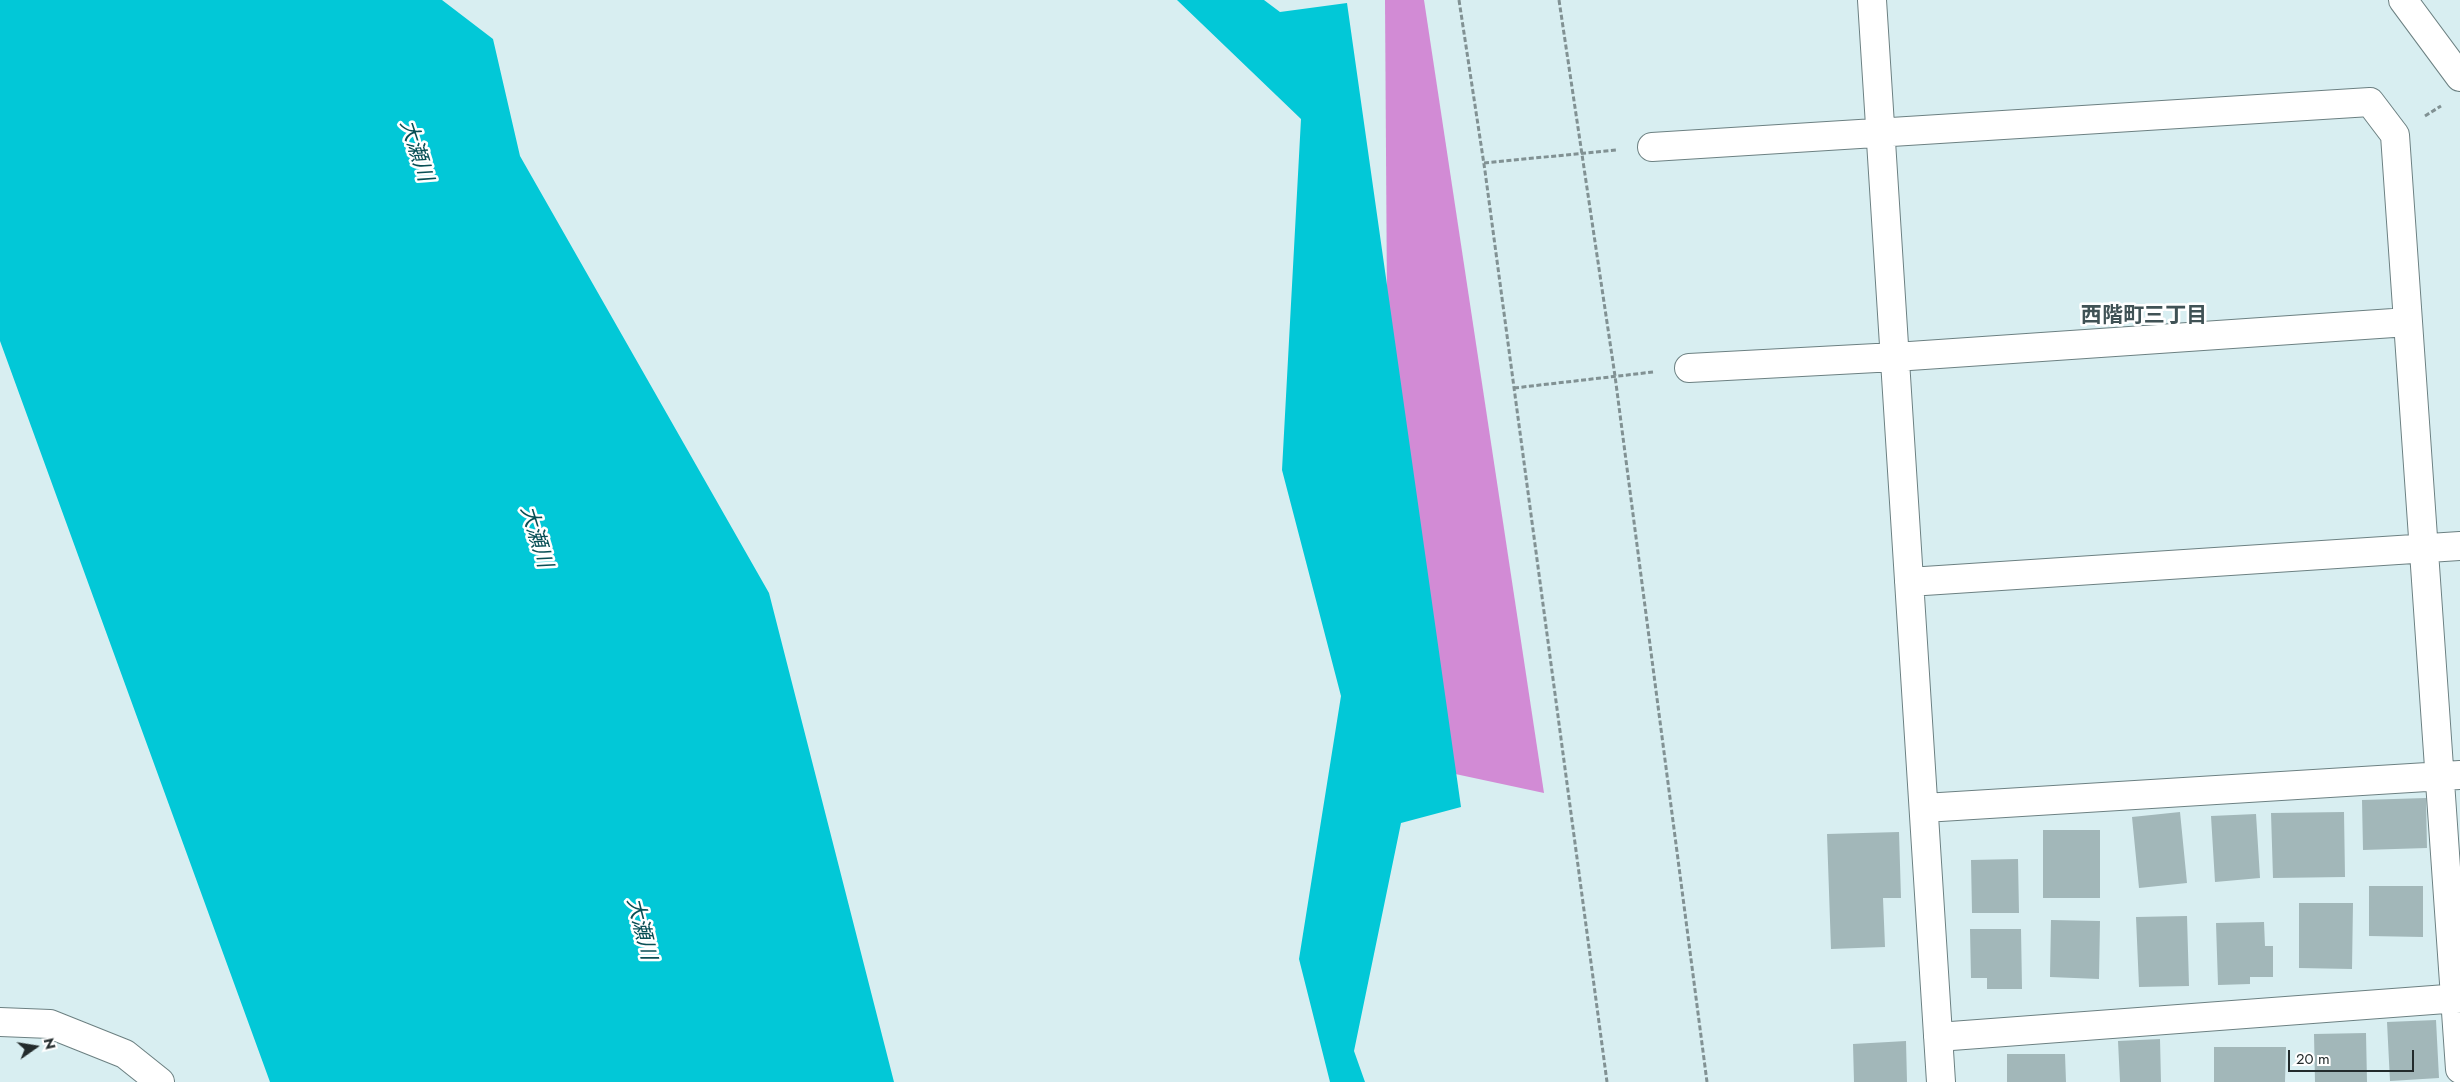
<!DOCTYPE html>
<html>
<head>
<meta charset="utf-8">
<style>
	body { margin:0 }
	#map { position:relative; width:2460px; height:1082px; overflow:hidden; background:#d8eef1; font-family:Jost,sans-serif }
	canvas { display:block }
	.north { position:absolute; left:10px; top:1022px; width:50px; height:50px; -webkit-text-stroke:4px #fff; paint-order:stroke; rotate:77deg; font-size:14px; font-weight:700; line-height:20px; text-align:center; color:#232b2c }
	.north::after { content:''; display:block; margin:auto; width:18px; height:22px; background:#232b2c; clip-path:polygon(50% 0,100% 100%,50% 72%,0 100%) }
	.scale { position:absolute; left:2288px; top:1050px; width:126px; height:22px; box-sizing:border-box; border:2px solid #232b2c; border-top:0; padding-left:6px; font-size:15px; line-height:18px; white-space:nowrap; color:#232b2c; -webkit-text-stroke:4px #fff; paint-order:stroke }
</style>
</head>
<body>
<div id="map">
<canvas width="2460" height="1082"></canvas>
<div class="north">N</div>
<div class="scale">20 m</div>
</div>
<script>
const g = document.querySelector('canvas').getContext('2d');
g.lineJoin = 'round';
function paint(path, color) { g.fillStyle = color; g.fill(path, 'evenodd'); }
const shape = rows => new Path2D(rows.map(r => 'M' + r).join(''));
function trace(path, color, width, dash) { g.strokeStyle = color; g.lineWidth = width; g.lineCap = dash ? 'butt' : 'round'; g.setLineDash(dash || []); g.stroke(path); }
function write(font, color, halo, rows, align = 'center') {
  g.font = font + ' Jost,"Noto Sans JP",sans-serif'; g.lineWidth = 5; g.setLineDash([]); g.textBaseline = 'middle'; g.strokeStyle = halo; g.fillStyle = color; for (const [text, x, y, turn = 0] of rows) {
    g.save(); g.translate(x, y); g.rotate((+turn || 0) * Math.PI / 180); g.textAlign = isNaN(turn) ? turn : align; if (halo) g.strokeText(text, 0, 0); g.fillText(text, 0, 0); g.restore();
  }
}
paint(shape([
	[1385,0,1424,0,1544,793,1390,760]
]), '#d28bd5');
paint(shape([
	[0,0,442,0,493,39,520,156,769,593,894,1082,270,1082,0,341],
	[1177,0,1264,0,1280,12,1347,3,1461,807,1401,823,1354,1051,1365,1082,1330,1082,1299,959,1341,696,1282,470,1301,119]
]), '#02c8d7');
paint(shape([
	[2426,798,2427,848,2363,850,2362,800],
	[2180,812,2187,883,2139,888,2132,817],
	[2344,812,2345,877,2273,878,2271,813],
	[2256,814,2260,878,2215,882,2211,816],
	[2043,830,2100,830,2100,898,2043,898],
	[1899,832,1901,898,1883,898,1885,947,1831,949,1827,834],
	[2018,859,2019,913,1972,913,1971,860],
	[2369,886,2423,886,2423,937,2369,936],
	[2299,903,2353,903,2352,969,2299,968],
	[2187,916,2189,986,2139,987,2136,917],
	[2051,920,2100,921,2099,979,2050,977],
	[2264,922,2265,946,2273,946,2273,977,2250,977,2250,984,2218,985,2216,923],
	[1970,929,2021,929,2022,989,1987,989,1987,978,1971,978],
	[2436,1020,2439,1078,2390,1081,2387,1022],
	[2366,1033,2367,1082,2315,1082,2314,1034],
	[2160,1039,2161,1082,2120,1082,2118,1041],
	[1906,1041,1907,1082,1854,1082,1853,1044],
	[2214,1047,2286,1047,2285,1082,2214,1082],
	[2007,1054,2065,1054,2066,1082,2007,1082]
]), '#a2b7b9');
const minor = shape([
	[1872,0,1941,1082],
	[2403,0,2460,77],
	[1652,147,2370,102,2395,135,2460,1069],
	[1689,368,1895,357,2408,322],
	[1909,582,2460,546],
	[1924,808,2460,775],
	[0,1022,50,1024,125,1054,160,1082],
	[1938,1037,2460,998]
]);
trace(minor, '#6c8082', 30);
trace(shape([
	[1459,0,1485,171,1607,1082],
	[1559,0,1615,376,1707,1082],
	[2425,116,2441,106],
	[1484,163,1616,150],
	[1514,388,1653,372]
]), '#819193', 3, [5, 2.5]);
trace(minor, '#fff', 28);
write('italic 21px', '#084f55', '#fff', [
	["大瀬川",415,151,72],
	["大瀬川",535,537,73],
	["大瀬川",640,929,76]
]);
write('bold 21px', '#405255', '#fff', [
	["西階町三丁目",2144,317]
]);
</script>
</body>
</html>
